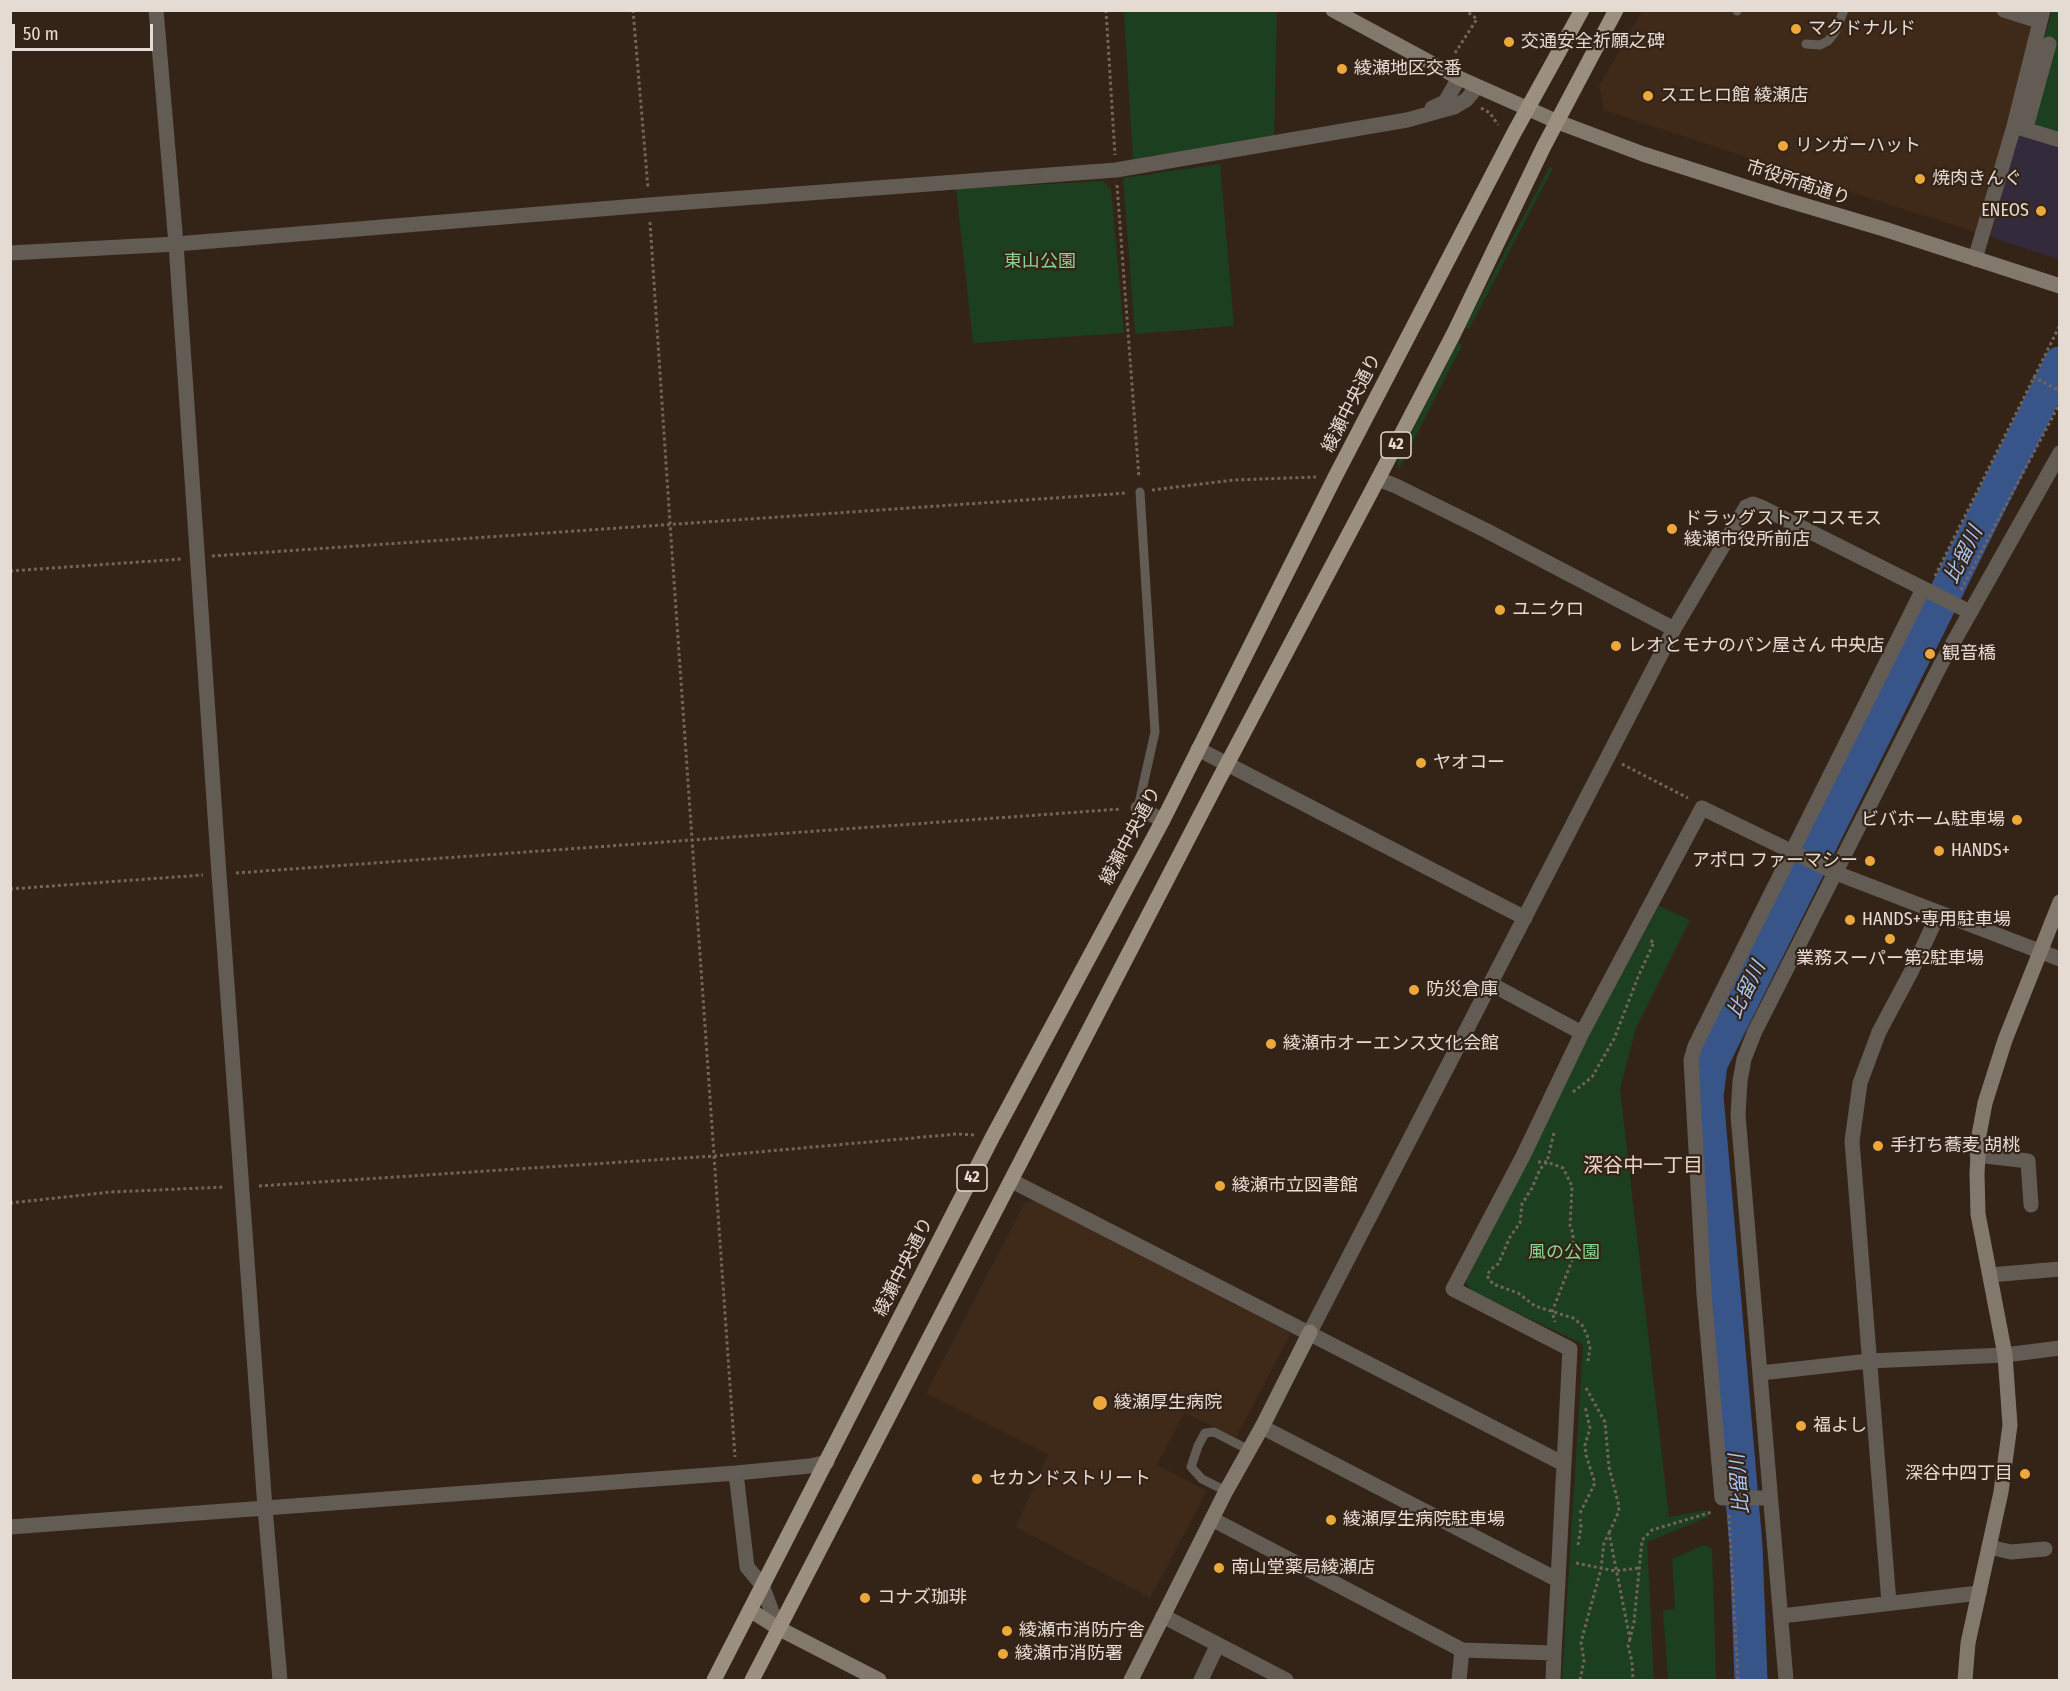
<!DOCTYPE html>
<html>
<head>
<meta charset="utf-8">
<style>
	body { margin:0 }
	#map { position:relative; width:2070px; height:1691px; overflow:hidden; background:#342418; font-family:"Fira Sans Condensed",sans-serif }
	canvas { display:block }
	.frame { position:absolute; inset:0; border:12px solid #e6dbd3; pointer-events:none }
	.scale { position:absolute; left:12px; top:24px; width:141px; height:27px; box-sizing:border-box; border:3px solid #e6dbd3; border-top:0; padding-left:8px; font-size:18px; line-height:21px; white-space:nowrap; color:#e6dbd3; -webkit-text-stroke:4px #342418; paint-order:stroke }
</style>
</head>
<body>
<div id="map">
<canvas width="2070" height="1691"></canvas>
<div class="frame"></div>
<div class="scale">50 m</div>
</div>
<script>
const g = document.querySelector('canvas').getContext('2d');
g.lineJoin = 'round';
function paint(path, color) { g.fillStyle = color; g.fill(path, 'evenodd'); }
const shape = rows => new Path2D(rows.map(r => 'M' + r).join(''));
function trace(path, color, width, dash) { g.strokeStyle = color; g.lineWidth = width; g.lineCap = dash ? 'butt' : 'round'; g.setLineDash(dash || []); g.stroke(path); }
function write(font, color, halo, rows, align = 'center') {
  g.font = font + ' "Fira Sans Condensed","Noto Sans JP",sans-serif'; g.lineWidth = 4.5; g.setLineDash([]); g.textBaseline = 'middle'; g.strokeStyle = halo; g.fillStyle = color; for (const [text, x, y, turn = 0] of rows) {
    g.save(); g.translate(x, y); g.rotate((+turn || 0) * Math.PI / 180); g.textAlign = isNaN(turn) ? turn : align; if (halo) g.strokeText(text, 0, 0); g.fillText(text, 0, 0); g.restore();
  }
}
paint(shape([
	[2003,10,2039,21,2059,259,1848,191,1604,110,1599,86,1642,11],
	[1036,1199,1285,1328,1290,1335,1236,1437,1184,1413,1157,1465,1207,1491,1150,1598,1016,1527,1048,1454,926,1393,1024,1204]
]), '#3f2919');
paint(shape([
	[2018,133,2059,145,2059,259,1995,239,1992,232]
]), '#332b3b');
paint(shape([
	[1124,11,1277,11,1274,137,1133,159],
	[2052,11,2059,11,2059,132,2022,123,2026,102],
	[1220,164,1234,326,1135,334,1123,178],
	[1550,166,1553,168,1469,329,1465,327],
	[1103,181,1111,189,1124,333,973,343,956,189],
	[1458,342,1462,345,1399,469,1397,461],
	[1659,906,1690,920,1636,1028,1620,1089,1669,1517,1707,1510,1708,1517,1647,1542,1654,1680,1562,1680,1583,1344,1470,1290,1466,1281,1596,1022],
	[1704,1545,1712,1549,1716,1680,1668,1680,1663,1610,1675,1609,1672,1559]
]), '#1c3f20');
trace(shape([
	[1751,1680,1746,1546,1707,1096,1711,1064,2060,363]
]), '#38558a', 33);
trace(shape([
	[633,10,648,188],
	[1106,10,1115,155],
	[1455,53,1477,19,1465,10],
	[1481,108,1490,113,1498,125],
	[1117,185,1139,478],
	[650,222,670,523,735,1457],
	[2033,377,2060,391],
	[1152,490,1234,480,1316,477],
	[212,556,1127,493],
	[10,571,182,559],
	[1935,576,2060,325],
	[1961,590,2060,403],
	[1622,764,1688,798],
	[236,873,1121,809],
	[10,889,203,875],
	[1573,1092,1592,1077,1614,1039,1638,977,1654,942,1648,940],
	[1554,1133,1547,1162,1540,1169,1532,1188,1522,1204,1520,1223,1510,1237,1498,1264,1490,1270,1487,1276,1493,1284,1518,1293,1535,1306,1573,1318,1582,1325,1587,1335,1590,1348,1588,1361],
	[1538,1162,1547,1162,1563,1168,1572,1186,1570,1226,1573,1233,1573,1258,1552,1312,1555,1322],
	[259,1186,714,1156,957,1134,976,1135],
	[10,1203,111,1192,225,1187],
	[1586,1388,1605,1422,1609,1467,1618,1502,1619,1511,1609,1533],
	[1580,1513,1595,1483,1586,1455,1585,1445,1590,1428,1585,1406],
	[1729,1515,1738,1680],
	[1578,1545,1581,1527,1580,1519],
	[1576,1563,1615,1571,1639,1568],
	[1630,1639,1628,1645,1632,1662,1633,1680],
	[1580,1680,1584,1661,1581,1642,1601,1569,1604,1543,1609,1533,1630,1639,1634,1622,1642,1540,1652,1530,1712,1512]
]), '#726459', 3, [3, 3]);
trace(shape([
	[1737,11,1737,10],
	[1806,44,1820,45,1828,41,1835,32,1844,10],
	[1138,808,1155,732,1140,492],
	[1226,1491,1202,1479,1191,1467,1198,1446,1205,1433,1214,1432,1249,1450]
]), '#625c54', 9);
trace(shape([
	[156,10,176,244,219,874,265,1508,280,1680],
	[2004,10,2039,21],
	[1432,108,1445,102,1459,78],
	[2027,124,2049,44],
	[2014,126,2060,140],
	[10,253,176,244,649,205,1116,170,1407,120,1454,107,1466,100,1477,87],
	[1975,259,2014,126,2043,10],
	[1378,479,1396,486,1487,531,1674,629],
	[1198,749,1525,918],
	[1138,808,1163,820],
	[1491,984,1582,1033],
	[1977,1155,2028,1161,2031,1205],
	[1012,1181,1564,1464,1558,1580,1262,1427],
	[1990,1275,2060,1269],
	[1310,1332,1674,629,1746,507,1753,504,1761,507,1970,612],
	[1761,1373,1869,1361,2005,1355,2060,1348],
	[1564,1464,1570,1349,1453,1289,1523,1156,1582,1033,1702,808,1836,873,2060,959],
	[736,1473,810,1466,827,1462],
	[1770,1498,1722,1498,1704,1294,1691,1060,1695,1046,1923,589],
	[1212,1519,1462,1650,1459,1680],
	[10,1527,736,1473,747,1567,762,1585,778,1628],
	[1989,1547,2011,1552,2045,1549],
	[1889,1603,1852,1141,1860,1083,1879,1032,1911,972,1939,913],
	[1163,1616,1286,1680],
	[1781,1616,1979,1593],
	[1462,1650,1554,1653,1553,1680],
	[1554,1653,1558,1580],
	[1201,1680,1217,1646],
	[1786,1680,1738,1115,1740,1081,1744,1059,1755,1031,1940,666,2060,453]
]), '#625c54', 15);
trace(shape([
	[1333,10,1459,78,1558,122,1643,154,1783,199,1884,229,2060,286],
	[750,1610,778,1628,879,1680],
	[1131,1680,1226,1491,1262,1427,1310,1332],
	[1965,1680,1968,1643,2001,1492,2010,1425,2005,1355,1978,1214,1977,1174,1979,1135,1985,1103,2005,1040,2060,902]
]), '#82796c', 15);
trace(shape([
	[714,1680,993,1136,1163,820,1335,477,1514,133,1582,10],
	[752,1680,1217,783,1378,479,1454,333,1543,148,1616,10]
]), '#9b8f7f', 15);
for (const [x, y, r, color] of [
	[1796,29,6,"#eda83b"],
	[1509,42,6,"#eda83b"],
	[1342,69,6,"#eda83b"],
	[1648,96,6,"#eda83b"],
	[1783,146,6,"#eda83b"],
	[1920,179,6,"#eda83b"],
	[2041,211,6,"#eda83b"],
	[1672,529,6,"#eda83b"],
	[1500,610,6,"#eda83b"],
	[1616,646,6,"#eda83b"],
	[1930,654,6,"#eda83b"],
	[1421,763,6,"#eda83b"],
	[2017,820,6,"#eda83b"],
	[1939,851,6,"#eda83b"],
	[1870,861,6,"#eda83b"],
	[1850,920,6,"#eda83b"],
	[1890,939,6,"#eda83b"],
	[1414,990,6,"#eda83b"],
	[1271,1044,6,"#eda83b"],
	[1878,1146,6,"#eda83b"],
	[1220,1186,6,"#eda83b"],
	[1100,1403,8,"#eda83b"],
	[1801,1426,6,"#eda83b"],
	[2025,1474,6,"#eda83b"],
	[977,1479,6,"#eda83b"],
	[1331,1520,6,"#eda83b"],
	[1219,1568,6,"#eda83b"],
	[865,1598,6,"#eda83b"],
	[1007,1631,6,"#eda83b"],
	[1003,1654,6,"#eda83b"]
]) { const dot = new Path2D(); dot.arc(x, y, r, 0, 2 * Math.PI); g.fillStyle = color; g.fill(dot); trace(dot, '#342418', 2); }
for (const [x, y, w] of [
	[1396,445,30],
	[972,1178,30]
]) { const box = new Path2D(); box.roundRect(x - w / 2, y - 13, w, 26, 4.5); g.fillStyle = '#342418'; g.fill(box); trace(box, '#e6dbd3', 1.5); }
write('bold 16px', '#e6dbd3', null, [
	["42",1396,445],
	["42",972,1178]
]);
write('18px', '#e6dbd3', '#342418', [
	["マクドナルド",1808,29],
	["交通安全祈願之碑",1521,42],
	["綾瀬地区交番",1354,69],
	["スエヒロ館 綾瀬店",1660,96],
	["リンガーハット",1795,146],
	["焼肉きんぐ",1932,179],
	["ENEOS",2029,211,"right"],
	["ドラッグストアコスモス",1684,519],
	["綾瀬市役所前店",1684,540],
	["ユニクロ",1512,610],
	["レオとモナのパン屋さん 中央店",1628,646],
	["観音橋",1942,654],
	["ヤオコー",1433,763],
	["ビバホーム駐車場",2005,820,"right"],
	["HANDS+",1951,851],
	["アポロ ファーマシー",1858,861,"right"],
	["HANDS+専用駐車場",1862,920],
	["業務スーパー第2駐車場",1890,959,"center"],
	["防災倉庫",1426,990],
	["綾瀬市オーエンス文化会館",1283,1044],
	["手打ち蕎麦 胡桃",1890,1146],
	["綾瀬市立図書館",1232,1186],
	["綾瀬厚生病院",1114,1403],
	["福よし",1813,1426],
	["深谷中四丁目",2013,1474,"right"],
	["セカンドストリート",989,1479],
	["綾瀬厚生病院駐車場",1343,1520],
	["南山堂薬局綾瀬店",1231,1568],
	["コナズ珈琲",877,1598],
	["綾瀬市消防庁舎",1019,1631],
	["綾瀬市消防署",1015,1654]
], 'left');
write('18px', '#e6dbd3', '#342418', [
	["市役所南通り",1798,183,18],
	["綾瀬中央通り",1352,403,-63],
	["綾瀬中央通り",1131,836,-62],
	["綾瀬中央通り",904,1267,-63]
]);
write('18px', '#88d590', '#342418', [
	["東山公園",1040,262],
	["風の公園",1564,1253]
]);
write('italic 20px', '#aac6f5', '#342418', [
	["比留川",1964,555,-64],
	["比留川",1747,990,-64],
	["比留川",1740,1484,-95]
]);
write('20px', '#ebd4c5', '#342418', [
	["深谷中一丁目",1643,1166]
]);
</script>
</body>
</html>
